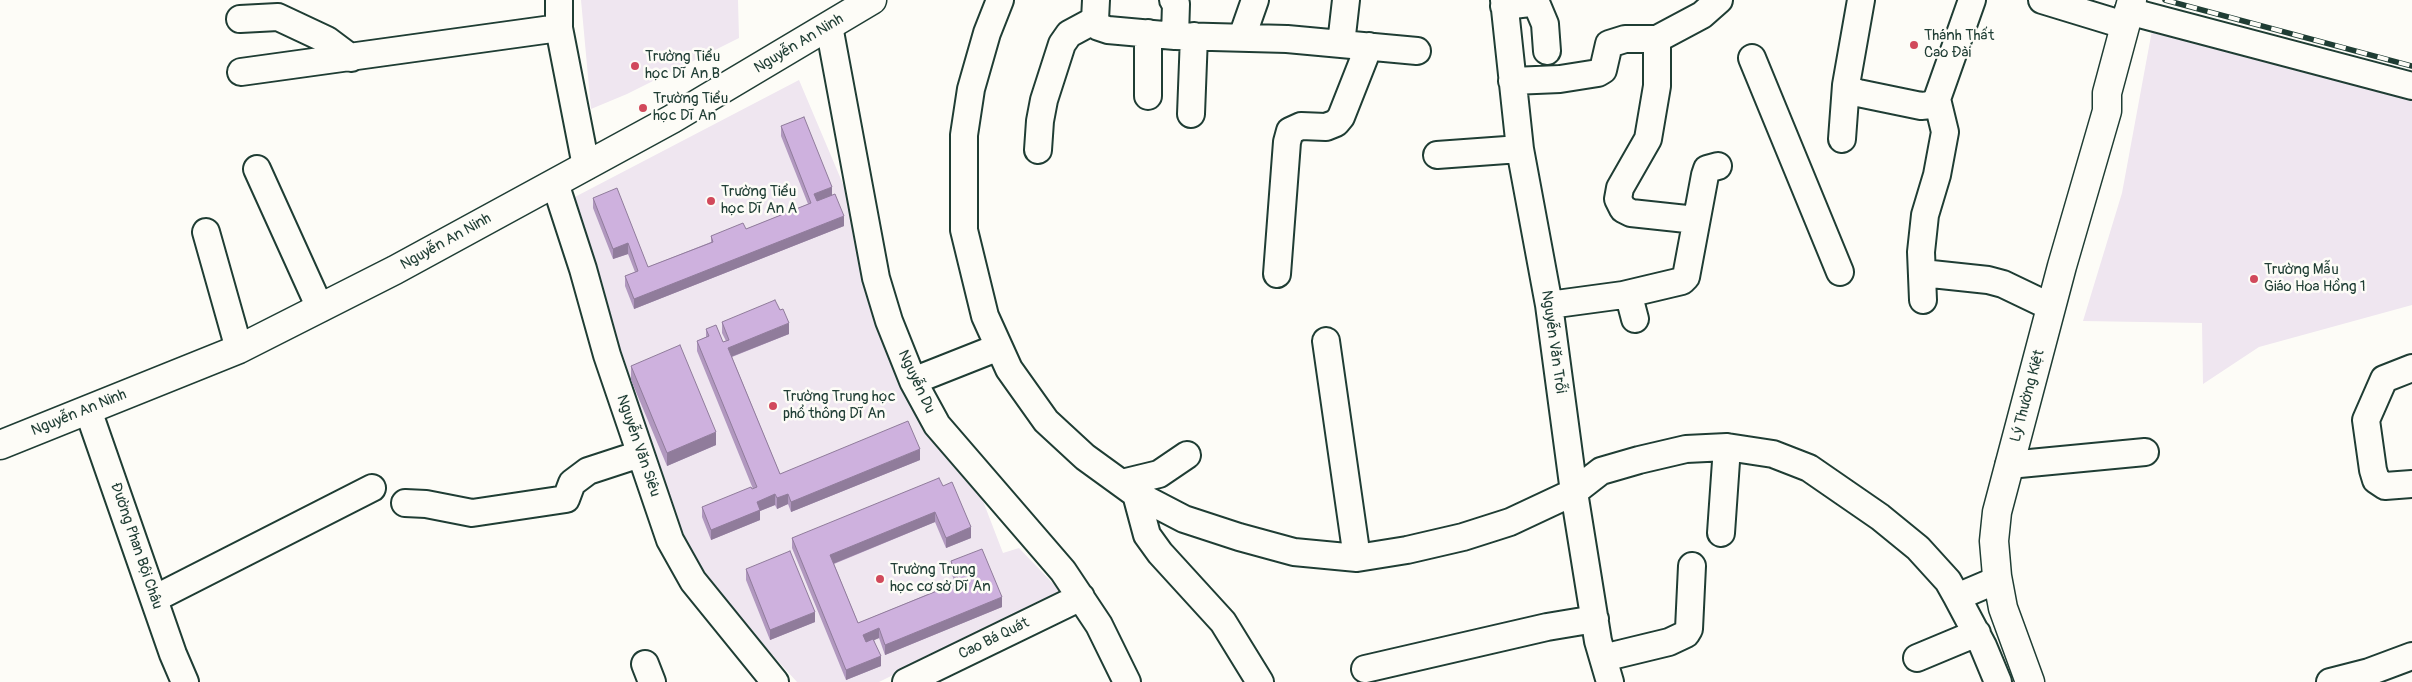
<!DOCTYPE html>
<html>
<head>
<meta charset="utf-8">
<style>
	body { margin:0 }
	canvas { display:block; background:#fdfcf7 }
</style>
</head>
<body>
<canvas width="2412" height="682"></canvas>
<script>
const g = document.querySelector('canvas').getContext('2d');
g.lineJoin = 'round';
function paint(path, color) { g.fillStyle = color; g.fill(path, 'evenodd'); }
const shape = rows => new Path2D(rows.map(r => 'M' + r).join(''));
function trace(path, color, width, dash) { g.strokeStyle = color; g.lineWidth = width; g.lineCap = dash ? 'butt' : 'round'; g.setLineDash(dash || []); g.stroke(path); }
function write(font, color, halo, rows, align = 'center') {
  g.font = font + ' Pangolin,sans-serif'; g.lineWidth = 5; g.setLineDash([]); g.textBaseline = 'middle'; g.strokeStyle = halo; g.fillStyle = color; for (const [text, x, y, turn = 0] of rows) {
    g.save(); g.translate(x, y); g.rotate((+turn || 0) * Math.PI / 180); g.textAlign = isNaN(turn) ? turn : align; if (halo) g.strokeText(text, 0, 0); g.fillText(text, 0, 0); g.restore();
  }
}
paint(shape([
	[581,0,738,0,739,38,627,94,591,109],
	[2153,25,2412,90,2412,305,2259,347,2203,384,2202,323,2083,321,2122,193],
	[799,80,851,203,956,466,983,501,1003,553,1019,548,1061,592,879,682,797,682,756,637,701,567,671,519,629,394,614,326,571,199]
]), '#efe6f0');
const minor = shape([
	[559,0,559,28,586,166],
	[1000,0,987,33,971,89,964,135,964,230,985,316,1009,369,1046,421,1085,457,1136,494,1184,519,1239,537,1294,552,1357,558,1407,550,1463,537,1510,522,1574,492,1601,471,1639,460,1686,449,1727,447,1773,454,1809,468,1880,517,1918,548,1948,581,1957,597,1983,646,1998,682],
	[1096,0,1095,20,1099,27,1108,30,1175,36,1287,39,1417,51],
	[1173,0,1176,4,1175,36],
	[1504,0,1520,149,1549,305,1574,492,1598,641,1610,682],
	[1861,0,1846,85,1850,90,1858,93,1921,106,1931,105,1937,99,1972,0],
	[2042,0,2124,25],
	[1504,6,1530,3,1537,5,1545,24,1547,51],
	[2128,11,2412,86],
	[240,19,278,17,327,40,351,58],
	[829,26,876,278,889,321,913,381,937,425,1063,571,1099,625,1127,682],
	[1148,33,1148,96],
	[1242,37,1255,0],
	[1341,44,1346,0],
	[1752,58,1840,272],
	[241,72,559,28],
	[1512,81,1560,79,1598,73,1603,70,1609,44,1625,39,1657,39],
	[1191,114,1194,36],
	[1842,139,1846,85],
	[1038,150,1040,121,1044,100,1062,44,1069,34,1095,20],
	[1437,155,1520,149],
	[257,169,320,308],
	[555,183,583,269,607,355,670,540,693,581,775,682],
	[1696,220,1631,213,1623,209,1618,199,1620,188,1648,139,1657,86,1657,39,1702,15,1719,0],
	[206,232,239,349],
	[1922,273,1988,280,2003,284,2051,307],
	[1277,274,1287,142,1290,131,1301,126,1326,127,1336,123,1341,117,1369,46],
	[1623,295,1682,281,1686,277,1705,175,1707,169,1718,166],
	[1923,300,1921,252,1925,215,1937,175,1945,132,1937,99],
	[1549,305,1623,295,1630,300,1635,319],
	[1326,341,1357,558],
	[2412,368,2384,379,2366,420,2373,470,2376,480,2385,486,2412,484],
	[913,381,999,347],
	[88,410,173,654,185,682],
	[2009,465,2145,452],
	[1122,483,1159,474,1187,455],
	[1136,494,1147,535,1160,553,1223,622,1260,682],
	[405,503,426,504,472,513,566,499,572,483,588,471,640,454],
	[1721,533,1727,447],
	[1957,597,1997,580],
	[154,599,372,488],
	[1603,658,1669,642,1686,634,1689,629,1692,566],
	[1917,658,1977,633],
	[645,664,652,682],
	[1365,669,1547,627,1595,619],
	[906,682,1081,597],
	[2330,682,2369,672,2412,656]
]);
const major = shape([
	[0,445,239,349,395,270,672,119,872,0],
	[2030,682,2003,608,1997,576,1994,541,1997,512,2062,266,2107,111,2107,93,2132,0]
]);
trace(minor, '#1f3d34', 30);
trace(major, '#1f3d34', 31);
trace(minor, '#fdfcf7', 26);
trace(major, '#fdfcf7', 28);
const rail = shape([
	[2165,0,2412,66]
]);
trace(rail, '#1f3d34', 5.5);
trace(rail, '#fdfcf7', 4, [11]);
paint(shape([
	[781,126,832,196,844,226,634,309,625,286,625,276,635,272,628,254,613,259,593,208,593,198,648,267,711,242,711,236,746,229,808,204,781,136],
	[722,322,789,334,732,357,780,474,920,460,791,512,788,504,777,509,775,505,760,511,760,520,711,540,702,517,702,507,753,489,697,351,697,341,706,337,706,329,723,342,726,341,722,333],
	[631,366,716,445,667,466,631,380],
	[943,486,971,538,946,548,935,522,834,564,858,623,955,583,951,572,951,561,1002,607,885,655,879,638,874,640,881,666,846,680,792,548,792,538],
	[746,569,815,622,770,640,746,580]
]), '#b198bf');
paint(shape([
	[832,187,832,197,814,204,814,194],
	[844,216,844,226,634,309,634,299],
	[628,243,628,254,613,259,613,249],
	[789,323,789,334,728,358,728,348],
	[716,432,716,445,667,466,667,453],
	[920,449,920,460,791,512,791,502],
	[775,494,775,505,760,511,760,520,711,540,711,530,757,502],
	[788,494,788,504,777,509,777,498],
	[935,512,935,522,830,565,830,555],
	[971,527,971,538,946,548,946,538],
	[1002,597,1002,607,885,655,885,645],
	[815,612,815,622,770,640,770,630],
	[879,628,879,638,863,645,863,635],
	[881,656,881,666,846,680,846,670]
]), '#907c9b');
const building = shape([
	[804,117,832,187,814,194,817,201,835,194,844,216,634,299,625,276,638,271,628,243,613,249,593,198,617,188,648,267,713,242,711,236,743,223,746,229,811,203,781,126,804,117],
	[775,300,780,310,783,309,789,323,728,348,780,474,908,421,920,449,791,502,788,494,777,498,775,494,757,502,760,510,711,530,702,507,751,487,752,489,757,487,697,341,709,336,706,329,716,325,723,342,729,340,722,322,775,300],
	[680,345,716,432,667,453,631,366,680,345],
	[939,478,943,486,952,482,971,527,946,538,935,512,830,555,858,623,959,582,951,561,982,549,1002,597,885,645,879,628,863,635,866,642,873,639,881,656,846,670,792,538,939,478],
	[790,551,815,612,770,630,746,569,790,551]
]);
paint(building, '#ceb1de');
trace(building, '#907c9b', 1);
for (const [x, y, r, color] of [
	[1914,45,5,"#d1495b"],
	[635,66,5,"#d1495b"],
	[643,108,5,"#d1495b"],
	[711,201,5,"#d1495b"],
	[2254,279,5,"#d1495b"],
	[773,406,5,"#d1495b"],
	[880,579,5,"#d1495b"]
]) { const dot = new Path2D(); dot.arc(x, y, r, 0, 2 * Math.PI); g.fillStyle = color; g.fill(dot); trace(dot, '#fdfcf7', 2); }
write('15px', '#1f3d34', '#fdfcf7', [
	["Thánh Thất",1924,36],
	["Cao Đài",1924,53],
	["Trường Tiểu",645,57],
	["học Dĩ An B",645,74],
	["Trường Tiểu",653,99],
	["học Dĩ An",653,116],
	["Trường Tiểu",721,192],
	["học Dĩ An A",721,209],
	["Trường Mẫu",2264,270],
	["Giáo Hoa Hồng 1",2264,287],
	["Trường Trung học",783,397],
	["phổ thông Dĩ An",783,414],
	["Trường Trung",890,570],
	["học cơ sở Dĩ An",890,587]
], 'left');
write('15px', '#1f3d34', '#fdfcf7', [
	["Nguyễn An Ninh",799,44,-31],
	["Nguyễn An Ninh",446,242,-29],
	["Nguyễn Văn Trỗi",1553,342,82],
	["Nguyễn Du",916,382,65],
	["Lý Thường Kiệt",2028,396,-75],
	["Nguyễn An Ninh",79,413,-22],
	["Nguyễn Văn Siêu",638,446,71],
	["Đường Phan Bội Châu",136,546,71],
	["Cao Bá Quát",994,639,-26]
]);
</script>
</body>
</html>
